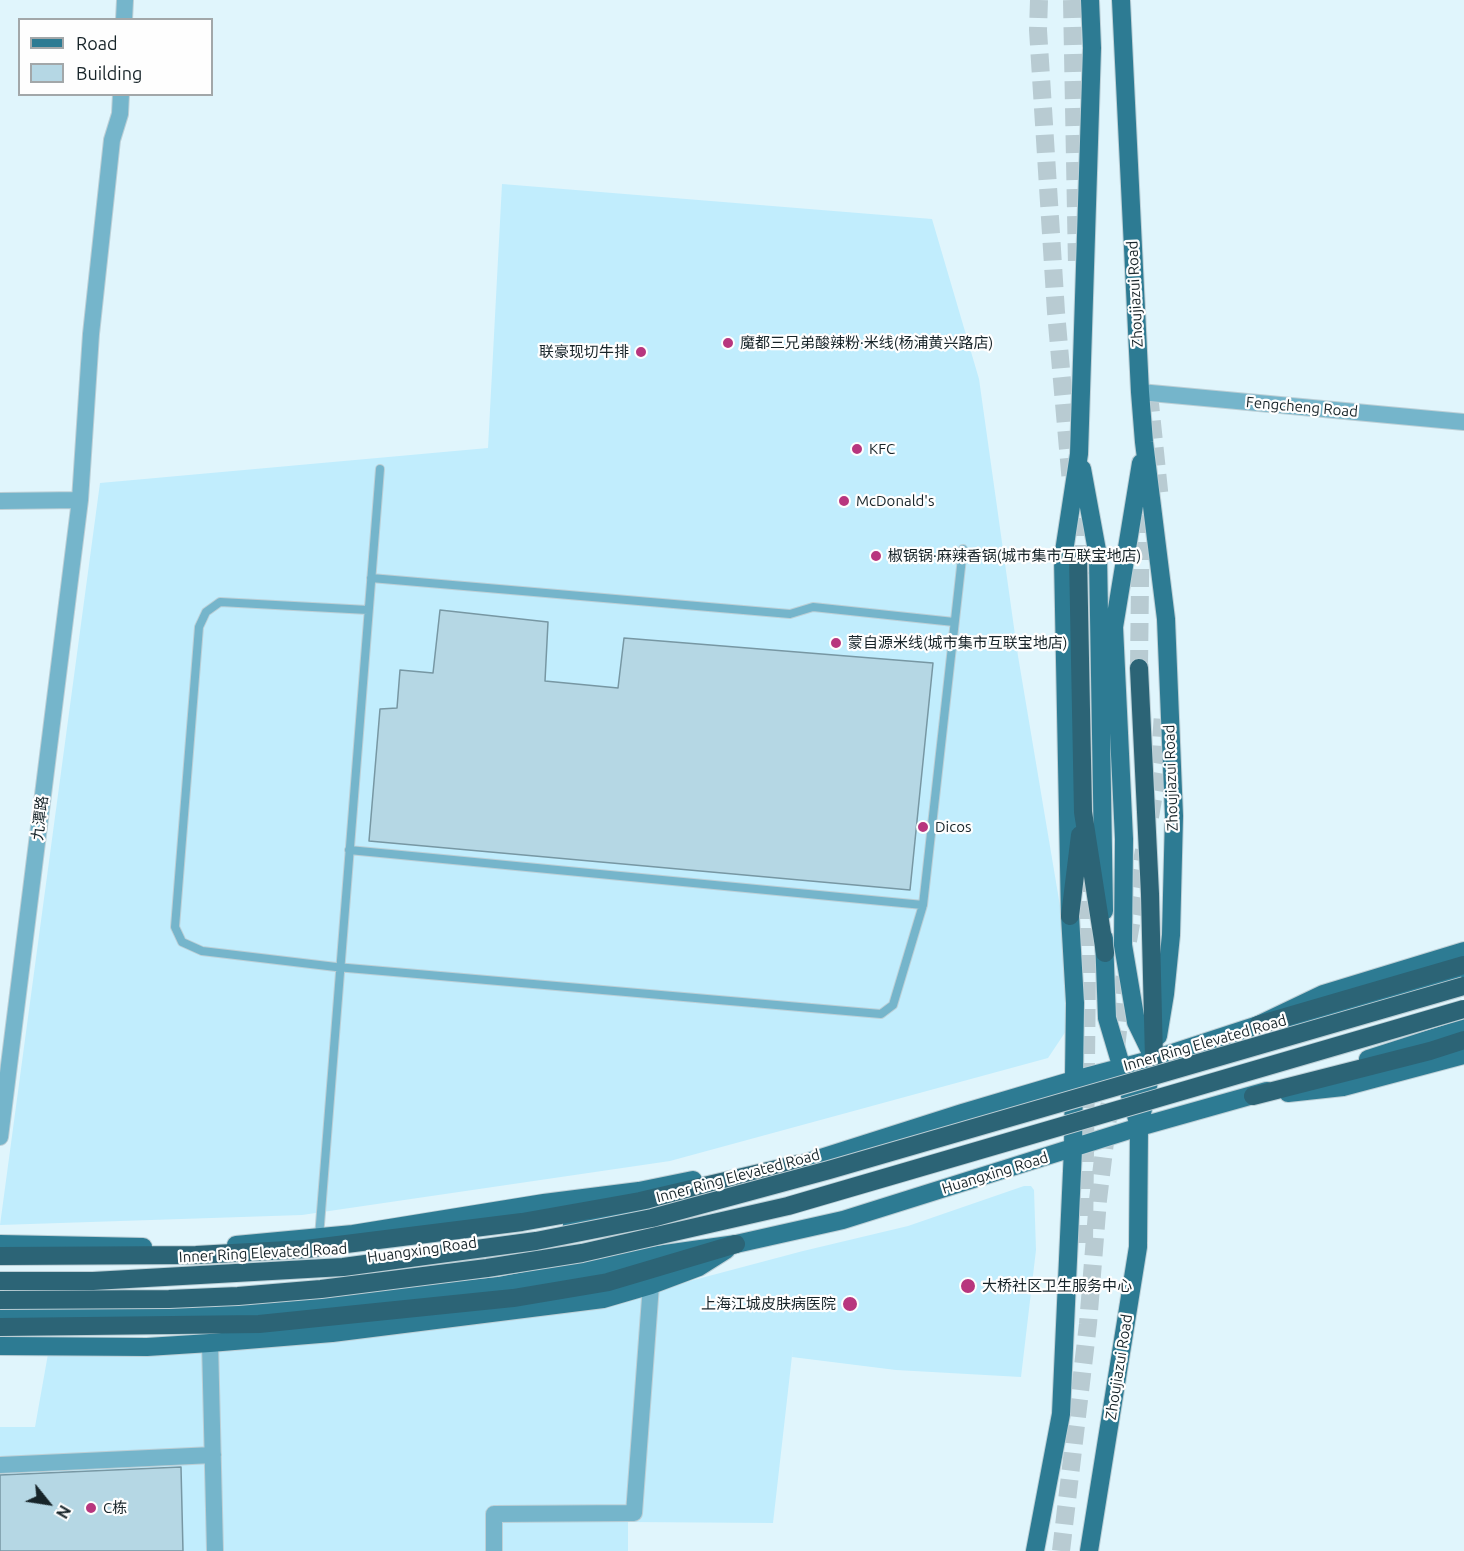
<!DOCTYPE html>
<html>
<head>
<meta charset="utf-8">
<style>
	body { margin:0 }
	#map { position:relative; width:1464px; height:1551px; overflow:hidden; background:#e0f5fc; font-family:Ubuntu,sans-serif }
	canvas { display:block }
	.legend { position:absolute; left:18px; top:18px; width:195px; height:78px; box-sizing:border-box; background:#fefefe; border:2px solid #a2a7a9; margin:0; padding:8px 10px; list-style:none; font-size:18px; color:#172429 }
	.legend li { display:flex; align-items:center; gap:12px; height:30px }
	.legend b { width:30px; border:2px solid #a2a7a9 }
	.north { position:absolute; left:18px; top:1473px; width:60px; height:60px; -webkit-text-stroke:4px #fefefe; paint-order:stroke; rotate:120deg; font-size:16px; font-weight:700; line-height:24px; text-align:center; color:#172429 }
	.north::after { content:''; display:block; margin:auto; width:21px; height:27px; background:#172429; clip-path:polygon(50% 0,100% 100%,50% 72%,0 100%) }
</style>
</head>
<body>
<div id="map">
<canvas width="1464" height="1551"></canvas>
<ul class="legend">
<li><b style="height:8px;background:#2d7b93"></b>Road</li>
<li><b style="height:16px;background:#b5d7e4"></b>Building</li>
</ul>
<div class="north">N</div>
</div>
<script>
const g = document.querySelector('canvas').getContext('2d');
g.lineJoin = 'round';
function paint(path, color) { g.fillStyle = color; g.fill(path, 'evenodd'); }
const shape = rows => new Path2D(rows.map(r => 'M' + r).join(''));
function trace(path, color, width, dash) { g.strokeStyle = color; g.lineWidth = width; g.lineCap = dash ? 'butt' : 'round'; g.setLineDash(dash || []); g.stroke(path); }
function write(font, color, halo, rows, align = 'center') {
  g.font = font + ' Ubuntu,"Noto Sans SC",sans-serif'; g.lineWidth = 4.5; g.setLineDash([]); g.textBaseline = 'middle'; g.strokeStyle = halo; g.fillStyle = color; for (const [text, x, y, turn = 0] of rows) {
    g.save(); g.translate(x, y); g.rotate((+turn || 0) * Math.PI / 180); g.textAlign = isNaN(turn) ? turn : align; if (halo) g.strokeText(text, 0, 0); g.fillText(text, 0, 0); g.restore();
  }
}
paint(shape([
	[502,184,932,219,979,379,1018,656,1078,1013,1048,1058,670,1161,302,1215,0,1225,100,483,488,448],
	[1024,1186,1031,1186,1034,1190,1036,1250,1021,1377,896,1370,792,1357,793,1347,773,1523,628,1522,628,1551,0,1551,0,1427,35,1427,48,1354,641,1294,803,1251,908,1226]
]), '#c1edfd');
const building = shape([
	[440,610,548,622,545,681,618,688,624,638,933,663,910,890,369,841,380,709,397,708,400,670,433,673,440,610],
	[181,1467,183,1551,0,1551,0,1475,181,1467]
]);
paint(building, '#b5d7e4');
trace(building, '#7797a3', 1.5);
trace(shape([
	[1039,0,1038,30,1056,312,1071,483],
	[1072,0,1077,265],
	[1149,394,1160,500],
	[1081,491,1082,574],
	[1139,668,1141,496],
	[1150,817,1160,758,1163,713],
	[1128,941,1144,850],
	[1116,1048,1125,971],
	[1084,1243,1088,881],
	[1061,1551,1088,1324,1098,1200,1113,1076]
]), '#b8cbd2', 18, [18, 9]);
const lane = shape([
	[371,578,790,614,813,607,954,622],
	[368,610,220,602,206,612,199,627,175,927,182,942,202,951,336,967,881,1014,893,1005,923,905,963,549],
	[349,850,923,905],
	[319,1237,380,469]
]);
const street = shape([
	[124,20,125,0],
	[1140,392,1464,422],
	[0,501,80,500],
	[0,1137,80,500,91,334,112,140,120,114,121,94],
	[210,1343,215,1551],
	[0,1465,213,1455],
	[494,1551,494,1514,634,1513,651,1285]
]);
const primary = shape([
	[1121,0,1140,392,1144,442,1166,619,1174,816,1171,935,1165,994,1158,1036],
	[1141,463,1114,627,1124,839,1123,945,1136,1022,1154,1059],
	[1082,469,1098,556,1104,911],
	[1104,938,1107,1018,1137,1119],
	[1289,1021,1327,1017,1464,976],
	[1368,1059,1464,1028],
	[1288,1093,1343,1087,1464,1055],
	[783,1170,962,1113,1074,1080,1154,1059,1258,1025,1323,994,1464,951],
	[572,1225,708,1194],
	[0,1244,143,1247],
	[236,1245,353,1234,544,1203,639,1191,693,1180],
	[0,1314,121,1314,240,1310,358,1300,499,1286,651,1256,736,1244,843,1220,1139,1127,1267,1091],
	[0,1346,147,1347,210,1343,332,1333,603,1299,651,1285,699,1267,726,1250],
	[1035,1551,1061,1414,1073,1149,1075,1003,1070,916,1063,558,1079,454,1092,48,1090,0],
	[1089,1551,1138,1247,1139,1127,1153,1063]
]);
const highway = shape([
	[1078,557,1083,812,1105,953],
	[1139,668,1150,894,1154,1059],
	[1070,916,1080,835],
	[1258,1025,1464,965],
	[1253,1096,1430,1051,1464,1040],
	[0,1256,196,1255,306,1249,522,1222,640,1201,798,1164],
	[0,1327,259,1324,513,1298,608,1282,736,1244]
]);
trace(lane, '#bccfd6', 10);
trace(street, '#bccfd6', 18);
trace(primary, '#bccfd6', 20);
trace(highway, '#bccfd6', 20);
trace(lane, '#75b5cb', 8);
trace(street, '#75b5cb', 16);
trace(primary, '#2d7b93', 18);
trace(highway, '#2c6476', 18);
const highwayBridge = shape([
	[0,1281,93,1281,343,1267,536,1241,652,1218,829,1170,1464,986],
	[0,1300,169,1299,238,1296,321,1289,487,1268,582,1253,788,1206,1464,1009]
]);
trace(highwayBridge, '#bccfd6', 20, []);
trace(highwayBridge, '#2c6476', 18);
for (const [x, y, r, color] of [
	[728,343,6,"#b8367e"],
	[641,352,6,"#b8367e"],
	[857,449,6,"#b8367e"],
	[844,501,6,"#b8367e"],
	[876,556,6,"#b8367e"],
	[836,643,6,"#b8367e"],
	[923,827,6,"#b8367e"],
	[968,1286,8,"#b8367e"],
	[850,1304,8,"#b8367e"],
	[91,1508,6,"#b8367e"]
]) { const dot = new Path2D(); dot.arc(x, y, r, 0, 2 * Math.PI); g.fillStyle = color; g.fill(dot); trace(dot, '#fefefe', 2); }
write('15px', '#172429', '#fefefe', [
	["Zhoujiazui Road",1135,294,-93],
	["Fengcheng Road",1302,407,5],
	["Zhoujiazui Road",1171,778,-92],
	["九潭路",40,818,-83],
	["Inner Ring Elevated Road",1205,1043,-16],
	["Huangxing Road",995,1173,-17],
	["Inner Ring Elevated Road",738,1176,-15],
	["Huangxing Road",422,1250,-8],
	["Inner Ring Elevated Road",263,1253,-3],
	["Zhoujiazui Road",1119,1367,-81]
]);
write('15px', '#172429', '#fefefe', [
	["魔都三兄弟酸辣粉·米线(杨浦黄兴路店)",740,343],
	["联豪现切牛排",629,352,"right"],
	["KFC",869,449],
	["McDonald's",856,501],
	["椒锅锅·麻辣香锅(城市集市互联宝地店)",888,556],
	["蒙自源米线(城市集市互联宝地店)",848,643],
	["Dicos",935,827],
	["大桥社区卫生服务中心",982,1286],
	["上海江城皮肤病医院",836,1304,"right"],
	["C栋",103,1508]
], 'left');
</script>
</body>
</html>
